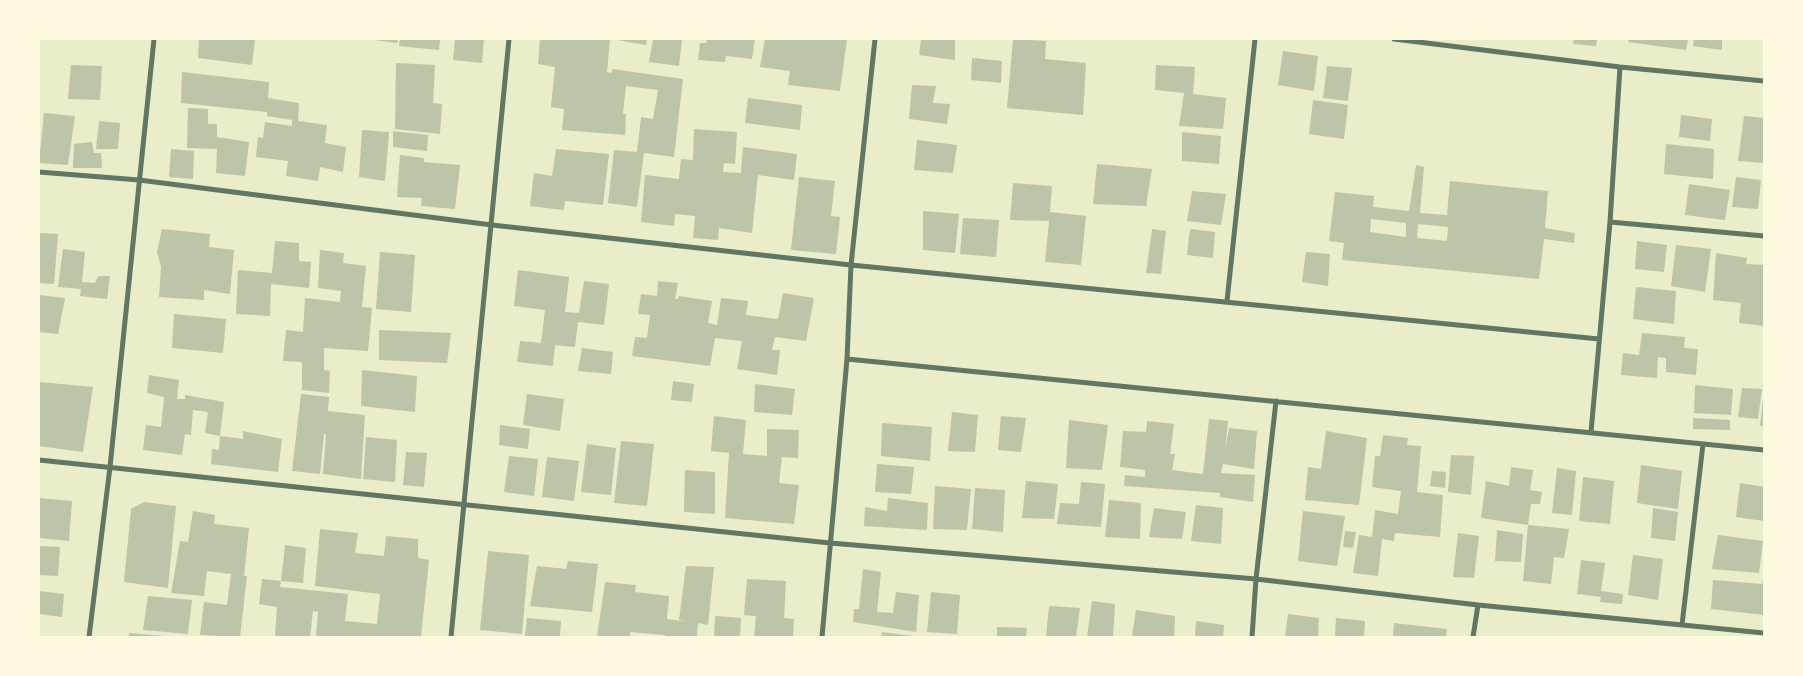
<!DOCTYPE html>
<html>
<head>
<meta charset="utf-8">
<style>
	body { margin:0 }
	#map { position:relative; width:1803px; height:676px; overflow:hidden; background:#e9edc9; font-family:"Public Sans",sans-serif }
	canvas { display:block }
	.frame { position:absolute; inset:0; border:40px solid #fefae0; pointer-events:none }
</style>
</head>
<body>
<div id="map">
<canvas width="1803" height="676"></canvas>
<div class="frame"></div>
</div>
<script>
const g = document.querySelector('canvas').getContext('2d');
g.lineJoin = 'round';
function paint(path, color) { g.fillStyle = color; g.fill(path, 'evenodd'); }
const shape = rows => new Path2D(rows.map(r => 'M' + r).join(''));
function trace(path, color, width, dash) { g.strokeStyle = color; g.lineWidth = width; g.lineCap = dash ? 'butt' : 'round'; g.setLineDash(dash || []); g.stroke(path); }
paint(shape([
	[199,39,255,39,252,65,198,58],
	[366,39,398,39,397,43],
	[400,39,440,39,439,50,399,46],
	[455,39,484,39,482,63,453,60],
	[540,39,610,39,607,72,612,73,612,69,683,79,674,157,644,153,637,207,608,203,614,150,637,152,641,117,653,119,658,90,626,86,623,114,626,114,625,135,562,130,564,109,551,107,555,67,538,64],
	[611,39,647,39,646,45],
	[653,39,682,39,679,66,649,62],
	[707,39,755,39,752,59,726,56,725,62,698,60,700,43,706,43],
	[765,39,847,39,840,91,788,85,790,71,760,67],
	[921,39,955,39,955,60,919,55],
	[1013,39,1046,41,1045,59,1086,63,1083,115,1007,108],
	[1574,39,1597,39,1596,46,1573,44],
	[1629,39,1688,39,1686,50,1628,42],
	[1694,39,1722,39,1722,50,1693,46],
	[1283,51,1318,56,1314,91,1278,85],
	[972,58,1002,61,1001,83,971,80],
	[396,63,435,65,433,103,442,104,440,134,395,129],
	[71,65,102,66,100,100,68,99],
	[1156,65,1195,67,1193,94,1226,98,1223,129,1179,126,1184,93,1155,90],
	[1327,66,1352,68,1348,101,1323,98],
	[182,72,269,82,268,98,299,103,298,121,327,125,325,143,346,147,343,172,320,167,318,181,286,176,288,161,256,157,258,137,263,138,265,122,292,126,292,120,267,116,267,112,181,103],
	[912,85,936,86,933,103,950,104,947,124,909,119],
	[748,98,802,105,800,130,745,123],
	[1313,100,1348,105,1344,139,1309,134],
	[188,108,208,109,208,124,217,124,217,137,249,142,245,176,216,173,217,149,187,148],
	[44,113,75,116,68,165,39,163],
	[1681,115,1712,119,1710,141,1679,137],
	[1744,116,1764,118,1764,163,1738,161],
	[99,121,120,123,118,149,96,149],
	[694,129,737,132,735,164,724,163,723,172,741,173,743,147,797,154,794,180,758,175,752,233,719,228,718,240,693,238,695,216,675,214,674,226,641,222,645,175,679,179,681,159,693,160],
	[362,130,389,132,385,181,359,177],
	[393,131,428,135,427,151,393,147],
	[1182,132,1221,136,1219,164,1182,161],
	[917,140,957,145,953,173,914,170],
	[92,142,94,153,101,153,102,168,73,168,74,144],
	[1666,144,1714,149,1713,179,1664,174],
	[171,149,194,151,193,179,169,177],
	[556,149,609,154,603,205,565,201,564,210,530,206,534,173,552,176],
	[400,155,424,158,424,162,460,165,455,209,421,206,422,198,397,197],
	[1097,164,1152,169,1146,206,1093,204],
	[1416,165,1424,167,1420,213,1447,215,1450,181,1548,191,1545,228,1575,233,1574,243,1544,239,1539,279,1342,260,1344,243,1329,241,1335,192,1374,196,1373,207,1409,211],
	[1371,219,1406,223,1406,237,1370,232],
	[1418,224,1448,227,1447,241,1417,238],
	[799,177,835,181,831,216,840,217,836,254,791,250],
	[1736,177,1761,180,1758,209,1732,207],
	[1013,183,1052,186,1050,212,1086,216,1081,265,1045,262,1049,221,1010,220],
	[1689,184,1730,190,1725,220,1685,215],
	[1192,191,1226,194,1221,225,1187,221],
	[923,211,959,214,955,253,923,250],
	[963,218,999,220,996,257,960,254],
	[162,229,210,234,209,247,234,250,230,294,204,290,204,300,159,297,161,267,157,252],
	[1152,229,1166,231,1161,274,1146,273],
	[1190,229,1215,232,1213,258,1187,255],
	[39,233,58,234,54,284,39,283],
	[275,241,299,243,299,261,311,262,309,288,271,284,270,316,236,314,238,270,272,273],
	[1637,241,1667,245,1664,272,1635,269],
	[1676,245,1711,249,1705,292,1671,286],
	[63,249,85,252,82,282,95,283,98,276,110,276,107,299,80,296,81,289,58,287],
	[320,250,344,253,343,263,366,266,362,307,372,308,368,351,324,348,324,370,330,371,329,393,302,390,302,362,283,361,286,330,303,332,305,298,340,302,341,291,318,288],
	[380,252,415,255,411,312,376,309],
	[1306,252,1330,254,1328,286,1302,282],
	[1716,253,1747,258,1746,264,1764,265,1764,326,1739,323,1741,303,1713,300],
	[518,270,569,277,565,312,579,313,584,281,609,284,604,325,578,322,575,347,555,345,553,366,517,362,520,341,541,343,545,310,514,306],
	[658,281,678,283,675,299,678,299,679,296,712,301,708,323,717,325,721,298,748,301,746,315,778,319,783,293,814,298,806,341,775,337,772,350,780,350,777,375,737,369,742,341,715,338,710,366,632,356,635,337,647,338,650,315,638,314,641,294,657,296],
	[1636,287,1676,291,1674,324,1633,319],
	[39,295,65,298,58,334,39,332],
	[174,314,226,319,223,353,172,348],
	[379,330,451,333,447,363,379,360],
	[1642,333,1685,337,1684,348,1698,349,1696,375,1666,372,1666,358,1658,357,1657,378,1621,375,1623,353,1639,355],
	[582,348,613,352,611,374,578,371],
	[362,370,417,376,415,412,361,406],
	[149,375,179,380,177,399,185,399,185,395,224,402,220,436,205,433,208,412,193,410,191,435,185,434,182,455,143,450,146,425,161,427,164,397,147,393],
	[673,381,694,384,692,402,671,400],
	[39,382,93,387,83,452,39,446],
	[755,384,795,389,792,415,754,412],
	[1695,385,1733,389,1731,415,1694,413],
	[1742,388,1762,389,1758,419,1738,417],
	[301,394,329,397,328,411,365,415,361,479,323,474,326,434,324,434,320,474,292,471],
	[527,394,564,399,560,431,523,425],
	[1763,399,1764,400,1764,426,1760,426],
	[952,412,978,415,975,452,948,451],
	[714,416,746,420,743,454,767,456,767,429,799,430,798,458,782,457,779,483,799,485,794,524,725,518,729,453,711,451],
	[1001,416,1026,418,1021,452,998,450],
	[1693,418,1730,420,1730,430,1693,429],
	[1209,419,1228,421,1225,449,1229,428,1257,431,1254,469,1223,464,1221,473,1255,475,1253,502,1220,497,1220,493,1124,486,1125,475,1145,477,1145,470,1120,467,1123,431,1146,432,1147,421,1174,424,1170,454,1175,454,1172,470,1203,474],
	[1069,420,1108,425,1102,470,1066,468],
	[882,423,932,427,930,461,881,456],
	[500,425,530,429,528,449,499,445],
	[243,431,282,439,278,472,211,464,212,449,219,450,220,436,243,439],
	[1326,431,1367,438,1359,505,1305,500,1308,467,1321,469],
	[1383,435,1408,438,1407,445,1421,446,1417,492,1443,495,1440,537,1395,533,1394,541,1382,539,1378,576,1353,573,1359,535,1372,537,1375,510,1398,514,1401,491,1372,487,1375,456,1380,456],
	[366,437,397,440,395,482,363,479],
	[621,441,654,444,647,506,614,503],
	[587,444,616,448,611,495,581,492],
	[406,452,427,453,424,487,403,485],
	[1451,455,1474,456,1471,495,1448,492],
	[509,456,538,459,534,496,504,492],
	[547,457,579,461,574,501,542,497],
	[877,464,914,467,911,494,875,492],
	[1641,465,1682,471,1678,509,1637,503],
	[1511,467,1533,470,1530,490,1542,492,1540,504,1531,504,1528,525,1569,529,1564,558,1554,557,1551,584,1523,581,1528,525,1481,518,1486,481,1509,486],
	[1557,468,1576,471,1572,515,1552,513],
	[685,470,715,472,715,514,684,512],
	[1432,471,1446,472,1445,488,1430,486],
	[1583,477,1614,481,1610,524,1579,521],
	[1026,481,1058,484,1054,519,1022,518],
	[1081,482,1105,484,1101,527,1057,524,1060,503,1079,504],
	[1740,483,1764,487,1764,521,1736,517],
	[935,486,971,489,967,530,933,529],
	[975,488,1005,490,1003,532,972,529],
	[39,498,72,501,69,541,39,538],
	[888,498,928,503,927,530,864,526,865,507,887,511],
	[1109,500,1141,503,1140,539,1105,537],
	[144,502,176,506,168,588,124,582,131,509],
	[1196,505,1223,508,1221,544,1191,541],
	[1154,508,1186,512,1182,539,1149,537],
	[1653,508,1678,512,1675,541,1651,538],
	[193,511,215,515,214,524,249,528,244,576,247,576,240,637,200,635,204,602,227,605,231,574,207,571,204,596,171,593,180,541,188,542],
	[1303,511,1345,516,1337,566,1298,561],
	[320,529,358,533,355,553,384,556,386,536,418,539,418,558,429,560,421,637,316,637,318,612,313,611,310,637,275,637,277,607,259,604,262,579,281,581,285,545,306,548,303,583,281,581,280,587,348,594,345,621,377,624,380,594,315,586],
	[1497,530,1523,534,1521,562,1495,561],
	[1345,531,1356,532,1353,548,1343,547],
	[1458,533,1479,536,1474,578,1453,577],
	[1718,535,1763,541,1759,573,1712,569],
	[39,546,60,547,58,576,39,575],
	[488,551,529,555,522,634,480,630],
	[1633,555,1663,559,1658,600,1628,595],
	[1581,560,1605,563,1601,591,1623,594,1622,604,1600,602,1601,597,1577,594],
	[568,561,598,564,592,612,530,606,537,566,566,569],
	[686,566,714,567,708,625,698,623,697,637,665,637,665,635,630,632,630,637,597,637,605,582,636,585,635,592,669,596,667,619,689,622,679,620],
	[863,569,881,572,877,612,893,613,896,592,919,595,916,632,853,622,854,609,859,609],
	[747,579,786,581,784,618,794,619,793,637,754,637,756,616,744,615],
	[1763,579,1764,615,1711,609,1713,580,1762,584],
	[39,591,64,594,62,617,39,614],
	[931,592,960,595,957,634,927,632],
	[148,596,192,600,188,634,143,630],
	[1092,601,1115,604,1113,637,1087,637],
	[1049,606,1080,608,1076,637,1046,637],
	[1136,610,1175,616,1174,637,1132,637],
	[1288,614,1319,618,1318,637,1285,637],
	[715,616,741,618,740,637,714,637],
	[527,618,561,621,560,637,525,636],
	[1336,618,1365,621,1364,637,1335,637],
	[1196,621,1224,625,1223,637,1195,637],
	[1394,623,1447,629,1446,637,1393,637],
	[997,627,1027,628,1026,637,997,637],
	[882,632,912,636,912,637,881,637],
	[129,633,164,636,164,637,129,637]
]), '#bcc5a7');
trace(shape([
	[1394,39,1620,67,1764,81],
	[39,172,139,180,492,225,851,265,1599,339],
	[1610,222,1764,236],
	[1227,301,1255,39],
	[847,359,1764,450],
	[1591,432,1610,222,1620,67],
	[39,460,830,543,1256,579,1478,605,1764,633],
	[1682,625,1703,444],
	[89,637,110,467,154,39],
	[451,637,509,39],
	[822,637,847,359,851,265,875,39],
	[1252,637,1256,579,1276,401],
	[1473,637,1478,605]
]), '#617663', 5);
</script>
</body>
</html>
